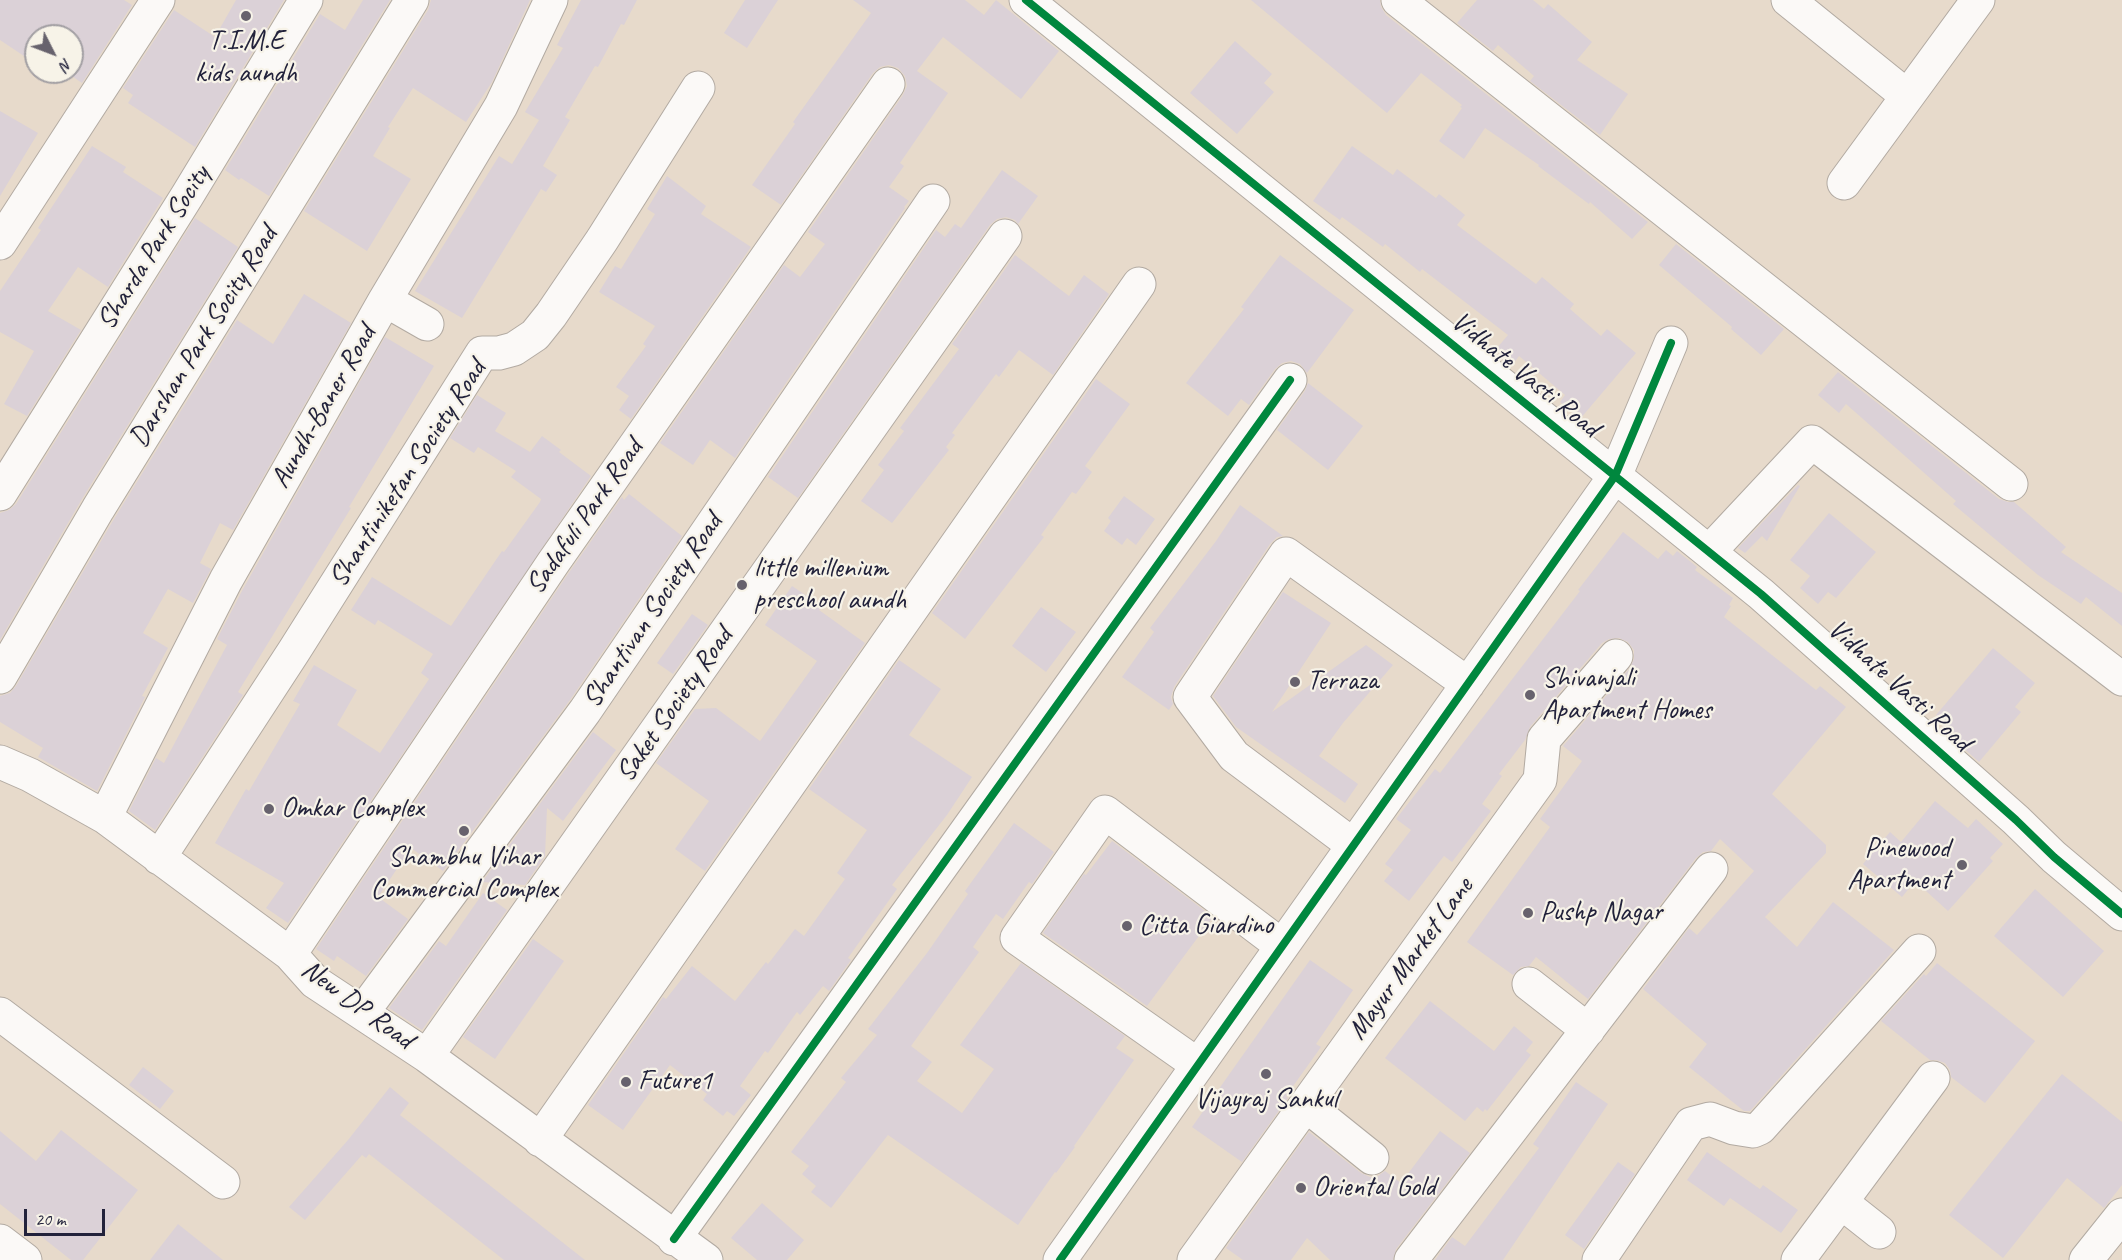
<!DOCTYPE html>
<html>
<head>
<meta charset="utf-8">
<style>
	body { margin:0 }
	#map { position:relative; width:2122px; height:1260px; overflow:hidden; background:#e7dacb; font-family:Caveat,sans-serif }
	canvas { display:block }
	.north { position:absolute; left:24px; top:24px; width:60px; height:60px; box-sizing:border-box; background:#f7f3e8; border:2px solid #a29fa3; border-radius:50%; rotate:132deg; font-size:16px; font-weight:700; line-height:24px; text-align:center; color:#22223b }
	.north::after { content:''; display:block; margin:auto; width:21px; height:27px; background:#67626d; clip-path:polygon(50% 0,100% 100%,50% 72%,0 100%) }
	.scale { position:absolute; left:24px; top:1209px; width:81px; height:27px; box-sizing:border-box; border:3px solid #22223b; border-top:0; padding-left:8px; font-size:18px; line-height:21px; white-space:nowrap; color:#22223b; -webkit-text-stroke:4px #f7f3e8; paint-order:stroke }
</style>
</head>
<body>
<div id="map">
<canvas width="2122" height="1260"></canvas>
<div class="north">N</div>
<div class="scale">20 m</div>
</div>
<script>
const g = document.querySelector('canvas').getContext('2d');
g.lineJoin = 'round';
function paint(path, color) { g.fillStyle = color; g.fill(path, 'evenodd'); }
const shape = rows => new Path2D(rows.map(r => 'M' + r).join(''));
function trace(path, color, width, dash) { g.strokeStyle = color; g.lineWidth = width; g.lineCap = dash ? 'butt' : 'round'; g.setLineDash(dash || []); g.stroke(path); }
function write(font, color, halo, rows, align = 'center') {
  g.font = font + ' Caveat,sans-serif'; g.lineWidth = 4.5; g.setLineDash([]); g.textBaseline = 'middle'; g.strokeStyle = halo; g.fillStyle = color; for (const [text, x, y, turn = 0] of rows) {
    g.save(); g.translate(x, y); g.rotate((+turn || 0) * Math.PI / 180); g.textAlign = isNaN(turn) ? turn : align; if (halo) g.strokeText(text, 0, 0); g.fillText(text, 0, 0); g.restore();
  }
}
paint(shape([
	[0,0,124,0,132,5,82,83,66,72,72,72,72,36,36,36,36,64,0,40],
	[236,0,284,0,195,147,128,103,133,95,123,88,174,10,215,37],
	[363,0,390,0,269,196,241,178,239,180,225,170,320,14,345,30],
	[431,0,530,0,492,82,466,122,413,88,388,127,390,128,373,156,411,179,367,251,304,211,428,10],
	[581,0,637,0,624,25,621,24,598,67,595,66,565,117,570,120,543,166,557,175,546,192,541,189,462,318,415,291,499,156,512,164,539,120,525,112,563,48,557,45],
	[745,0,778,0,747,48,724,33],
	[853,0,965,0,984,15,996,0,1059,51,1021,99,943,37,917,71,948,93,900,163,904,166,889,187,909,201,904,207,905,208,735,458,710,440,693,465,660,443,784,265,800,277,825,244,808,232,903,95,907,86,905,76,898,68,889,65,880,67,873,73,781,205,752,185,795,124,793,122,871,13],
	[1251,0,1380,0,1381,7,1386,15,1648,222,1632,239,1590,202,1589,204,1538,166,1539,165,1485,128,1464,159,1439,141,1462,108,1460,107,1462,105,1421,73,1387,113],
	[1477,0,1533,0,1544,9,1548,4,1592,42,1577,60,1628,94,1600,135,1530,81,1534,76,1498,45,1493,51,1457,23],
	[1235,41,1272,74,1264,83,1274,92,1237,134,1190,93],
	[0,111,38,133,0,196],
	[92,146,126,167,123,172,163,198,108,287,78,267,48,311,81,330,27,416,4,404,34,351,0,332,0,291,41,230,38,228],
	[1352,146,1393,175,1397,169,1436,198,1439,194,1465,215,1457,225,1536,284,1542,277,1574,304,1570,309,1601,336,1607,329,1636,353,1580,419,1560,402,1565,395,1519,356,1514,363,1497,348,1508,335,1422,269,1420,272,1385,244,1383,247,1342,217,1340,220,1313,201],
	[1002,170,1038,196,1018,224,1015,220,1006,217,997,219,990,225,798,498,768,477,936,230,945,237,955,224,961,228],
	[667,176,706,206,701,214,751,247,631,419,619,410,629,396,616,387,646,346,643,344,655,326,599,292,615,266,621,269,655,214,647,209],
	[195,218,238,247,82,499,0,640,0,513,9,510,16,504],
	[1676,244,1784,329,1761,355,1731,329,1732,327,1659,265],
	[1015,255,1069,296,1084,275,1109,294,1053,375,1019,350,999,377,996,374,952,433,955,435,946,447,949,450,892,523,861,501,884,470,878,465,904,431,900,428,959,349,952,344],
	[1280,255,1354,310,1307,373,1300,364,1291,361,1282,363,1275,369,1249,405,1241,399,1228,416,1186,383,1244,309,1241,307],
	[304,294,351,323,233,530,220,523,200,563,211,569,193,603,168,589,143,633,168,648,142,696,145,697,97,791,38,757,43,748,0,722,0,696,10,693,16,686,114,519,237,320,273,344],
	[385,337,434,366,349,507,351,508,238,692,243,695,155,830,129,811,156,758,164,763,227,645,217,639,243,589],
	[1838,372,1999,499,2008,502,2014,502,2066,547,2061,552,2122,593,2122,626,2086,597,2081,604,2038,575,1953,504,1956,501,1846,404,1839,413,1818,395],
	[1096,379,1130,404,1085,466,1092,472,1076,494,1072,492,1041,535,1044,537,965,639,932,613],
	[1308,383,1363,426,1328,470,1277,430,1305,391],
	[477,395,506,413,495,431,530,452,542,436,561,450,559,452,591,476,288,923,266,908,284,883,215,843,246,789,249,791,300,704,293,701,314,665,357,690,337,725,380,753,429,679,421,673,433,654,378,620,375,625,351,610,372,577,451,626,502,551,504,552,540,502,541,499,511,477,516,471,478,447,474,453,450,438],
	[1798,485,1800,486,1767,541,1762,536,1745,553,1738,548],
	[629,494,682,536,570,700,443,871,411,848,378,897,408,919,366,976,337,956,334,961,316,949,568,574,622,497,624,500],
	[1124,496,1155,519,1136,545,1127,538,1122,545,1104,531,1111,521,1108,518],
	[1240,505,1283,536,1277,537,1270,544,1174,687,1171,697,1173,704,1169,710,1122,677,1154,632,1150,628,1216,541],
	[1829,513,1876,552,1836,598,1828,592,1818,604,1800,588,1810,576,1790,560],
	[1623,532,1658,559,1666,550,1673,556,1677,551,1691,562,1697,567,1695,570,1733,598,1729,605,1731,606,1724,617,1816,690,1820,686,1846,707,1772,794,1826,845,1826,853,1765,917,1797,947,1833,902,1894,950,1750,1111,1744,1111,1689,1067,1707,1044,1643,989,1689,928,1697,935,1754,871,1720,839,1711,851,1703,852,1696,858,1588,999,1536,957,1529,966,1521,967,1513,975,1467,942,1550,827,1540,819,1582,761,1563,746,1630,668,1634,659,1634,650,1628,642,1619,638,1609,639,1602,643,1530,727,1525,740,1499,774,1502,776,1482,804,1491,811,1452,862,1444,856,1409,901,1384,881,1393,870,1385,864,1411,830,1396,819,1435,769,1440,773,1580,591,1578,590],
	[792,586,822,606,819,610,865,643,705,871,675,849,709,801,656,763,695,709,716,708,760,741,817,661,765,625],
	[1283,592,1331,623,1272,712,1366,645,1393,665,1343,723,1319,756,1358,784,1345,803,1236,727,1213,696],
	[1041,607,1076,632,1046,672,1012,646],
	[692,614,708,625,673,674,657,663],
	[1993,648,2035,683,2015,707,2021,712,1979,762,1941,728,1946,722,1936,715],
	[899,660,941,689,909,735,972,777,947,815,892,885,897,889,848,958,851,960,829,991,823,986,800,1015,797,1012,768,1053,765,1051,740,1086,751,1095,734,1116,727,1111,723,1116,703,1100,707,1094,670,1065,623,1130,588,1105,663,997,666,999,692,966,735,1001,766,962,768,964,795,929,804,936,845,879,837,873,867,830,809,789],
	[593,732,616,750,563,821,547,808,545,856,525,885,482,882],
	[1935,801,1968,828,1976,819,2003,844,1990,858,1993,861,1948,911,1915,881,1902,897,1863,864,1890,832,1901,842],
	[1014,823,1054,852,1032,884,1029,882,1003,919,996,914,973,947,979,952,911,1046,932,1062,917,1081,962,1113,994,1069,960,1045,1021,963,1125,1036,1116,1048,1134,1060,1074,1146,1075,1147,1056,1173,1055,1172,1018,1225,888,1135,831,1208,811,1192,816,1186,802,1174,809,1166,791,1152,846,1082,841,1078,877,1035,868,1029,927,953,968,894,965,891],
	[1112,841,1213,917,1147,1006,1043,933,1084,874,1086,875],
	[2035,889,2104,951,2063,997,1994,936],
	[483,893,507,910,422,1030,389,1008,439,941,446,946],
	[533,939,564,961,495,1059,463,1037],
	[1310,960,1353,990,1316,1044,1321,1047,1286,1096,1288,1098,1242,1162,1192,1127],
	[1937,963,2035,1041,1985,1103,1951,1077,1950,1070,1945,1063,1936,1060,1930,1060,1881,1021,1924,974,1926,976],
	[1430,1001,1494,1051,1514,1026,1533,1042,1526,1051,1531,1055,1487,1111,1485,1109,1483,1112,1477,1107,1465,1121,1385,1058],
	[143,1067,174,1091,160,1109,129,1085],
	[2062,1074,2122,1122,2122,1185,2104,1208,2067,1178,2003,1258,1949,1215],
	[1576,1082,1608,1104,1503,1260,1435,1260,1452,1237,1465,1246,1539,1148,1533,1144],
	[390,1087,409,1103,400,1115,585,1260,504,1260,369,1154,366,1158,362,1155,305,1220,289,1207,348,1140],
	[61,1130,138,1190,83,1260,71,1260,0,1204,0,1131,36,1161],
	[1440,1131,1470,1153,1396,1249,1393,1260,1330,1260,1307,1238,1291,1260,1243,1260,1226,1248,1309,1132,1361,1173,1370,1177,1378,1176,1385,1171,1401,1183],
	[1707,1152,1760,1189,1763,1185,1798,1210,1781,1233,1730,1198,1724,1206,1687,1180],
	[1618,1162,1635,1174,1584,1249,1565,1235],
	[762,1203,804,1240,787,1260,757,1260,731,1238],
	[178,1224,223,1260,150,1260]
]), '#dbd1d7');
const minor = shape([
	[1026,0,1761,594,2016,820,2054,857,2122,914],
	[1398,0,2011,484],
	[1788,0,1907,96],
	[1844,183,1978,0],
	[0,243,158,0],
	[385,300,427,324],
	[0,494,187,196,306,0],
	[1709,552,1812,442,2122,679],
	[0,677,98,509,412,0],
	[0,762,30,775,105,817,290,954,315,982,427,1056,706,1260],
	[105,817,226,580,385,300,501,106,551,0],
	[1353,845,1234,756,1190,697,1286,554,1468,684],
	[159,858,294,651,482,353,499,353,514,349,535,335,551,315,602,240,698,88],
	[290,954,553,563,888,84],
	[1529,984,1588,1030],
	[362,1013,585,711,933,201],
	[0,1014,223,1182],
	[427,1056,1005,236],
	[1198,1065,1017,938,1105,812,1282,946],
	[1306,1105,1372,1158],
	[540,1140,1139,284],
	[1841,1202,1879,1232],
	[674,1239,1290,380],
	[0,1241,25,1260],
	[1060,1260,1615,476,1671,343],
	[1194,1260,1540,780,1544,739,1616,656],
	[1411,1260,1711,869],
	[1599,1260,1691,1124,1710,1119,1734,1128,1753,1131,1760,1128,1919,951],
	[1798,1260,1933,1078],
	[2086,1260,2122,1215]
]);
trace(minor, '#b2aaa2', 35);
trace(minor, '#fbf9f7', 33);
trace(shape([
	[1026,0,1761,594,2016,820,2054,857,2122,914],
	[674,1239,1290,380],
	[1060,1260,1615,476,1671,343]
]), '#00873e', 8);
for (const [x, y, r, color] of [
	[246,16,6,"#67626d"],
	[742,585,6,"#67626d"],
	[1295,682,6,"#67626d"],
	[1530,695,6,"#67626d"],
	[269,809,6,"#67626d"],
	[464,831,6,"#67626d"],
	[1962,865,6,"#67626d"],
	[1528,913,6,"#67626d"],
	[1127,926,6,"#67626d"],
	[1266,1074,6,"#67626d"],
	[626,1082,6,"#67626d"],
	[1301,1188,6,"#67626d"]
]) { const dot = new Path2D(); dot.arc(x, y, r, 0, 2 * Math.PI); g.fillStyle = color; g.fill(dot); trace(dot, '#f7f3e8', 2); }
write('28px', '#22223b', '#f7f3e8', [
	["T.I.M.E",246,42,"center"],
	["kids aundh",246,74,"center"],
	["little millenium",754,569],
	["preschool aundh",754,601],
	["Shivanjali",1542,679],
	["Apartment Homes",1542,711],
	["Terraza",1307,682],
	["Omkar Complex",281,809],
	["Pinewood",1950,849,"right"],
	["Apartment",1950,881,"right"],
	["Shambhu Vihar",464,858,"center"],
	["Commercial Complex",464,890,"center"],
	["Pushp Nagar",1540,913],
	["Citta Giardino",1139,926],
	["Future1",638,1082],
	["Vijayraj Sankul",1266,1100,"center"],
	["Oriental Gold",1313,1188]
], 'left');
write('28px', '#22223b', '#f7f3e8', [
	["Sharda Park Socity",154,248,-58],
	["Darshan Park Socity Road",204,337,-58],
	["Vidhate Vasti Road",1525,375,39],
	["Aundh-Baner Road",324,407,-60],
	["Shantiniketan Society Road",408,474,-57],
	["Sadafuli Park Road",585,517,-55],
	["Shantivan Society Road",653,611,-56],
	["Vidhate Vasti Road",1899,686,42],
	["Saket Society Road",675,705,-55],
	["Mayur Market Lane",1411,959,-54],
	["New DP Road",357,1005,36]
]);
</script>
</body>
</html>
